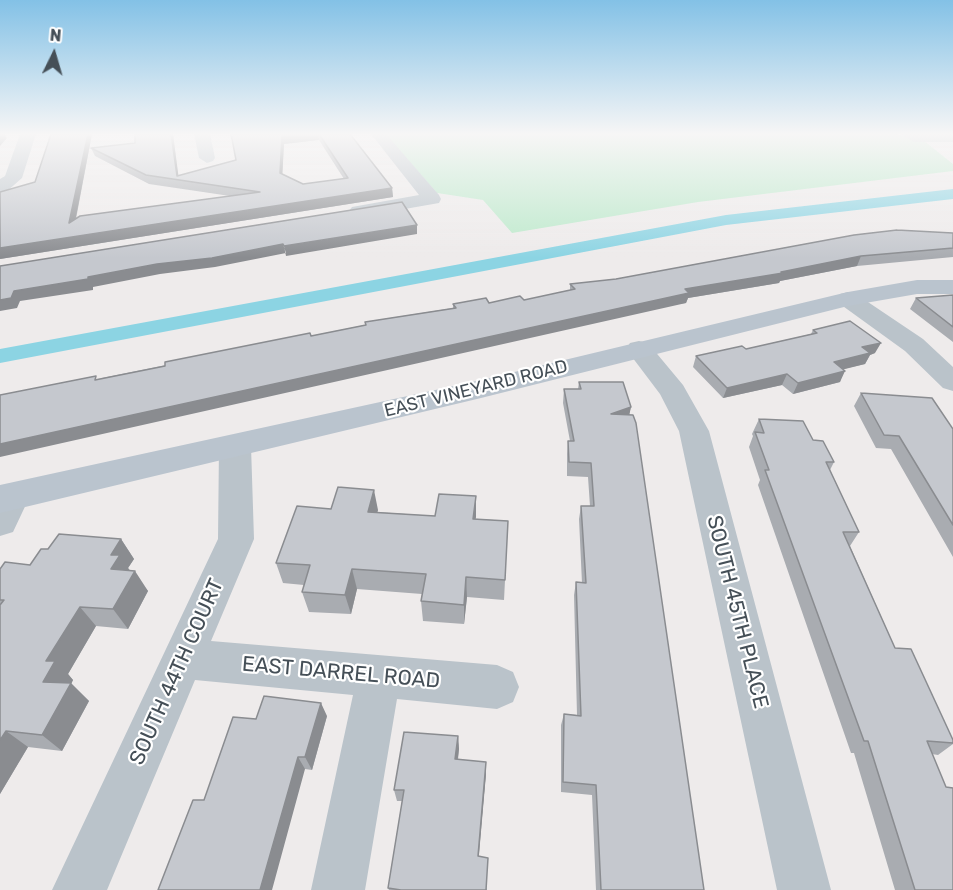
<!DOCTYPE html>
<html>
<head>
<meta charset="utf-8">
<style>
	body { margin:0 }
	#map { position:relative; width:953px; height:890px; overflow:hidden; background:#eeebeb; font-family:Rubik,sans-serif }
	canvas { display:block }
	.north { position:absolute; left:24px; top:24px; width:60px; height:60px; -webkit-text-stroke:4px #fff; paint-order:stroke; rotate:5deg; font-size:16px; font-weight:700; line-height:24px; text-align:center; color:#454f57 }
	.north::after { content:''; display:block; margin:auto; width:21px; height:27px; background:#454f57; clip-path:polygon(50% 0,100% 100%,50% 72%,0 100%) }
</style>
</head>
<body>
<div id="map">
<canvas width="953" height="890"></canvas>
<div class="north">N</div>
</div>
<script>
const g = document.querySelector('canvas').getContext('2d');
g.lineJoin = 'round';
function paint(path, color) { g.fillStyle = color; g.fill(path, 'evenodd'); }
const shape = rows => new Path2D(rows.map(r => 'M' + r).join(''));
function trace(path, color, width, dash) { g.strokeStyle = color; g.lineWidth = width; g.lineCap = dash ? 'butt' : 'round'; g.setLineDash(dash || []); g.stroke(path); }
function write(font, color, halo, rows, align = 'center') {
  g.font = font + ' Rubik,sans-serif'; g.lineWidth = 4.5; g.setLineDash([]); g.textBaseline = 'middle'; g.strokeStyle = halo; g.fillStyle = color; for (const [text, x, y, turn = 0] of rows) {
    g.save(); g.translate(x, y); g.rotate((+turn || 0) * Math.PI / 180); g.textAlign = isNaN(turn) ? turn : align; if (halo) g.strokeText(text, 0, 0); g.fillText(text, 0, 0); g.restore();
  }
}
paint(shape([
	[385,134,895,134,923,140,953,164,953,171,698,202,512,233,483,200,437,193]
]), '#bce9cb');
paint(shape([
	[953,189,953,199,726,225,0,363,0,349,726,215,953,189]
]), '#8cd4e3');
paint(shape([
	[20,134,36,134,22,178,6,192,0,193,0,179,5,176,20,134],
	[194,134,210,134,215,158,213,161,207,163,199,158,194,134],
	[371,134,386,134,439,195,441,199,439,203,359,217,352,215,349,211,352,207,419,195,371,134],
	[901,134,953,134,953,142,914,142,901,134],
	[848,292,856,294,923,339,953,367,953,391,943,388,905,351,840,304,836,299,840,294,848,292],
	[639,341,648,343,683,385,709,431,831,890,777,890,679,431,660,394,626,349,630,343,639,341],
	[235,435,246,438,251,446,254,539,211,641,497,665,513,672,519,687,513,702,497,709,397,699,365,890,311,890,353,695,195,680,107,890,52,890,218,539,219,446,224,438,235,435],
	[13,483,25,487,30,496,13,532,0,536,0,489,13,483]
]), '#bac3ca');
paint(shape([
	[917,280,953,280,953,294,917,294,848,306,481,398,0,513,0,485,481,380,848,292,917,280]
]), '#bac4ce');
paint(shape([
	[51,134,92,134,76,219,230,196,149,184,95,156,91,148,135,143,135,134,173,134,178,176,236,160,231,134,350,134,392,188,393,197,0,259,35,182],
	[319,140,344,179,303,184,282,174,284,144],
	[953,233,953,257,857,266,780,281,779,283,688,298,686,303,97,379,365,325,365,322,453,308,453,304,489,303,524,300,570,290,570,284,616,279],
	[953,295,953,342,910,309,916,298],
	[813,330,875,353,870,355,865,364,843,369,840,382,793,394,782,385,723,398,693,367,696,356,746,349,811,334],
	[579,382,631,407,629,414,704,890,596,890,592,795,561,792,561,725,564,714,577,715,574,595,576,582,582,583,579,519,581,506,590,506,588,477,567,476,567,454,568,441,570,441,563,403,564,389,578,389],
	[861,393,953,429,953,557,891,449,876,448,854,406],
	[759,419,813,440,834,462,830,470,859,532,850,546,895,648,953,740,953,744,938,755,932,754,953,890,895,890,854,753,851,753,758,485,760,480,749,447,753,436,752,434],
	[331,509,378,510,377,512,508,521,504,600,467,597,464,624,423,621,421,601,422,594,357,589,351,614,309,612,302,592,304,585,283,583,276,563],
	[121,539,134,559,128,568,148,591,128,629,96,626,68,674,73,680,71,684,89,701,62,751,28,747,0,794,0,569,30,565,48,549],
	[327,716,312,770,305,769,204,800,256,719],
	[458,736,459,749,458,760,486,774,478,856,487,890,389,890,388,888,402,801,397,801,394,790]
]), '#a9acb1');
paint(shape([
	[0,134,4,134,7,138,0,146],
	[88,134,92,134,73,232,69,223],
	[171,134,173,134,179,180,177,176],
	[307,134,318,134,319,140,284,144,282,182,280,173,282,136],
	[392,188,393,197,0,259,0,248],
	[417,225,417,234,286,256,284,246],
	[283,244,286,253,215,267,160,274,93,287,93,290,20,301,17,308,0,311,0,300,14,291,157,264],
	[861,256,857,266,780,281,779,283,688,298,686,303,0,457,0,444,685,289],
	[881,343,875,353,870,355,865,364,829,373,834,362,862,347],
	[845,371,840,382,793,394,798,383],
	[787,374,782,385,723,398,727,388],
	[631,407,628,421,611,414],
	[374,490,378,510,372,532,368,512],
	[476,496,476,517,473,539,473,519],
	[121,539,134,559,128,568,133,575,135,571,148,591,128,629,113,609,111,555],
	[352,569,357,589,351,614,345,595],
	[466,577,467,597,464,624,464,605],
	[80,607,96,626,68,674,73,680,71,684,71,683,89,701,62,751,42,735,43,682,46,661],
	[321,703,327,716,312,770,305,757],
	[6,731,28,747,0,794,0,740],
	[458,736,459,749,456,772,455,759],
	[298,757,305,769,272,890,260,890],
	[486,762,486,774,478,866,478,856]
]), '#8a8c90');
const building = shape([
	[51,134,88,134,69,223,80,216,260,192,146,175,91,148,135,143,135,134,171,134,177,176,236,160,231,134,307,134,282,136,280,173,303,184,348,178,319,134,350,134,392,188,0,248,0,192,35,182,51,134],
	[402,202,417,225,284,246,283,244,212,258,157,264,88,277,88,279,14,291,11,298,0,300,0,266,402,202],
	[897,230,953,233,953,248,861,256,781,272,783,273,685,289,689,293,0,444,0,395,96,376,95,380,165,366,165,362,310,333,311,336,366,325,365,322,456,308,453,304,486,298,489,303,520,296,524,300,575,289,570,284,616,279,854,235,897,230],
	[953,295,953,327,916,298,953,295],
	[850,321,881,343,862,347,870,353,834,362,845,371,798,383,787,374,727,388,696,356,742,346,746,349,817,333,813,330,850,321],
	[579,382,623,382,631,407,611,414,633,415,636,423,704,890,601,890,596,785,563,782,564,714,581,716,576,582,586,583,581,506,594,506,591,463,569,462,568,441,574,441,564,389,581,389,579,382],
	[861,393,932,398,953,429,953,525,899,436,884,435,861,393],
	[759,419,803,421,813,440,823,441,834,462,826,462,859,532,843,532,895,648,911,649,953,740,953,743,927,741,946,787,953,788,953,890,915,890,868,741,864,741,765,470,769,470,755,432,764,433,759,419],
	[338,487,374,490,368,512,435,516,439,494,476,496,473,519,508,521,505,580,466,577,464,605,421,601,426,574,352,569,345,595,302,592,310,565,276,563,297,506,331,509,338,487],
	[59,534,121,539,111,555,120,555,111,569,135,571,113,609,80,607,46,661,55,661,43,682,71,683,42,735,6,731,0,740,0,605,4,600,0,600,0,569,5,562,30,565,41,549,48,549,59,534],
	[264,696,321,703,305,757,298,757,260,890,158,890,193,800,204,800,233,717,256,719,264,696],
	[404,732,458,736,455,759,486,762,478,856,488,858,486,890,401,890,388,888,404,790,394,790,404,732]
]);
paint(building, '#c5c8ce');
trace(building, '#8a8c90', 1.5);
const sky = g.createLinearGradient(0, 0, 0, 258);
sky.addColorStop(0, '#83c1e6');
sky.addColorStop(0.52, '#f7f6f6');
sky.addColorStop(1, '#f7f6f600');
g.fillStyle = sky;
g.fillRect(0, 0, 953, 258);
write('18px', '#454f57', '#fff', [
	["EAST VINEYARD ROAD",476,389,-14]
]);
write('21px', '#454f57', '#fff', [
	["SOUTH 45TH PLACE",737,612,76],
	["SOUTH 44TH COURT",177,672,-66],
	["EAST DARREL ROAD",341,673,5]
]);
</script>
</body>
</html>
